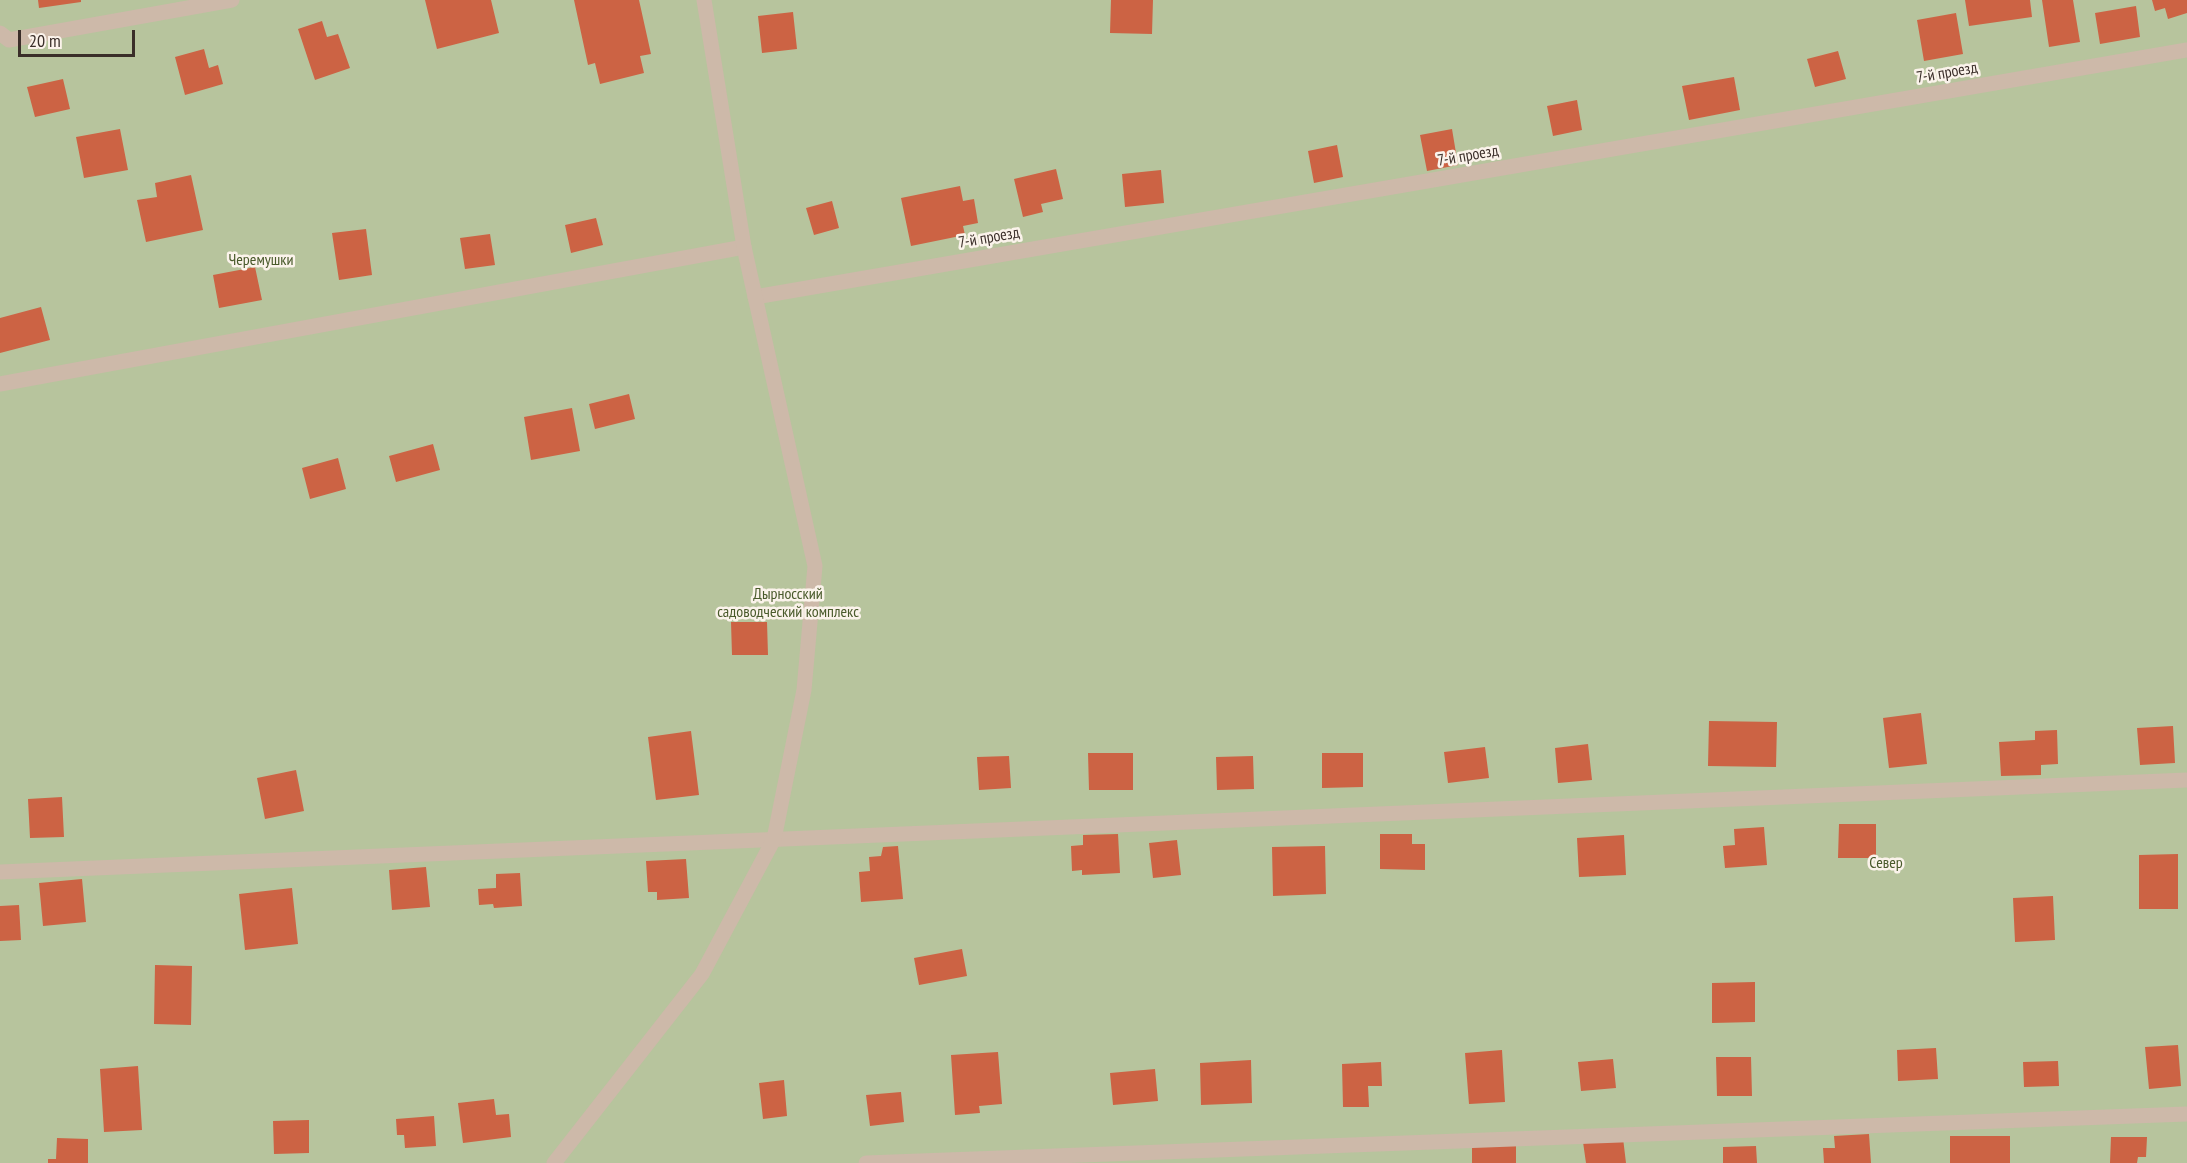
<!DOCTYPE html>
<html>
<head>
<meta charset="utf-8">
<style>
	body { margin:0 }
	#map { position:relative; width:2187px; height:1163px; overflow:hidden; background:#f4e9de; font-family:"PT Sans Narrow",sans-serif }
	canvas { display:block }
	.scale { position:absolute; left:18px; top:30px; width:117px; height:27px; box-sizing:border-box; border:3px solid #3a2e29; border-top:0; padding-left:8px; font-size:18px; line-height:21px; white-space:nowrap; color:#3a2e29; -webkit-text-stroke:4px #fbf3eb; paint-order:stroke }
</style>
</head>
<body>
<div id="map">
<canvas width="2187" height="1163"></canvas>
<div class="scale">20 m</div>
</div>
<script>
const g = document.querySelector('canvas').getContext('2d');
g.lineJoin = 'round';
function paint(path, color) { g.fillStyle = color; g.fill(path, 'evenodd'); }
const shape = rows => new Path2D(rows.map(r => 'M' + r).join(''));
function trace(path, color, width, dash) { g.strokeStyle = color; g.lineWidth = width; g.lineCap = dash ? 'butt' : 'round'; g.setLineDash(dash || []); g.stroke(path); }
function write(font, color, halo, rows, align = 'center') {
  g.font = font + ' "PT Sans Narrow",sans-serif'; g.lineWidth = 5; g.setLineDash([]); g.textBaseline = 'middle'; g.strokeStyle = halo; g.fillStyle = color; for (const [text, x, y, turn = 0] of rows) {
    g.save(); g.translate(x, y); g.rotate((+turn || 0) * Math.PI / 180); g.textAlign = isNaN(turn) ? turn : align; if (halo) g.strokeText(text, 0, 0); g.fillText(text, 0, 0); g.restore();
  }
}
paint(shape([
	[0,0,2187,0,2187,1163,0,1163]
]), '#b7c49d');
paint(shape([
	[38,0,81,0,81,2,39,8],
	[425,0,491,0,499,33,437,49],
	[574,0,639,0,651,54,640,56,644,73,600,84,595,63,588,65],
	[1111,0,1153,0,1152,34,1110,33],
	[1965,0,2030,0,2032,17,1969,26],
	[2042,0,2073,0,2080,42,2049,47],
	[2152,0,2187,0,2187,13,2168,19,2165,8,2155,11],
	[2136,6,2140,37,2100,44,2095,13],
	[793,12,797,49,762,53,758,16],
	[1956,13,1963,54,1924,61,1917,20],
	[322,21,327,37,338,34,350,68,315,80,298,29],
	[204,49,209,68,218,65,223,84,185,95,175,57],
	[1838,51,1846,79,1815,87,1807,59],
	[1734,77,1740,110,1689,120,1682,86],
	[63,79,70,109,35,117,27,87],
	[1577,100,1582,130,1553,136,1547,106],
	[120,129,128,170,84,178,76,137],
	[1452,129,1458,165,1427,171,1420,135],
	[1337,145,1343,177,1314,183,1308,151],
	[1056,169,1063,199,1041,204,1043,212,1023,217,1014,179],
	[1161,170,1164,203,1125,207,1122,174],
	[191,175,203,230,146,242,137,200,157,197,155,183],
	[960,186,963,201,974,199,978,223,963,226,965,235,911,246,901,198],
	[832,201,839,228,814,235,806,208],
	[596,218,603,245,571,253,565,225],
	[366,229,372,275,339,280,332,233],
	[490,234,495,265,465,269,460,238],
	[255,267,262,300,219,308,213,275],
	[41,307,50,340,0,353,0,318],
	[629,394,635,419,595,429,589,404],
	[572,408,580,451,531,460,524,417],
	[433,444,440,470,396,482,389,456],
	[338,458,346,489,310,499,302,468],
	[731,622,767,622,768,655,732,655],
	[1921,713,1927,764,1889,768,1883,718],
	[1709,721,1777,722,1776,767,1708,766],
	[2173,726,2175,763,2140,765,2137,728],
	[2057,730,2058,764,2041,765,2041,775,2001,776,1999,742,2035,740,2035,731],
	[691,731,699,795,656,800,648,737],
	[1588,744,1592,780,1558,783,1555,748],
	[1485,747,1489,778,1448,783,1444,752],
	[1088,753,1133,753,1133,790,1089,790],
	[1322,753,1363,753,1363,787,1322,788],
	[1009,756,1011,788,979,790,977,757],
	[1253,756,1254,789,1217,790,1216,757],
	[296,770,304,811,265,819,257,778],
	[62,797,64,837,30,838,28,799],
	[1839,824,1876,824,1876,858,1838,858],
	[1764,827,1767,865,1725,868,1723,846,1735,845,1734,829],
	[1118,834,1120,873,1082,875,1082,870,1072,871,1071,846,1083,845,1083,835],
	[1380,834,1412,834,1412,844,1425,844,1425,870,1380,869],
	[1624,835,1626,875,1579,877,1577,838],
	[1177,840,1181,875,1153,878,1149,843],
	[898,846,903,899,861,902,859,872,870,871,869,857,881,856,883,847],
	[1325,846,1326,894,1273,896,1272,847],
	[2178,854,2178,909,2139,909,2139,855],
	[686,859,689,898,657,900,657,892,648,892,646,861],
	[426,867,430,907,392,910,389,870],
	[520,873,522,906,494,908,493,904,479,905,478,889,496,888,496,874],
	[82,879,86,922,43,926,39,883],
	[292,888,298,944,245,950,239,894],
	[2053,896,2055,940,2015,942,2013,898],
	[19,905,21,940,0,941,0,906],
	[962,949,967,976,919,985,914,958],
	[155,965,192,966,191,1025,154,1024],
	[1755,982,1755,1022,1712,1023,1712,983],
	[2178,1045,2181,1086,2149,1089,2145,1047],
	[1936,1048,1938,1079,1898,1081,1897,1050],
	[1502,1050,1505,1102,1469,1104,1465,1053],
	[998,1052,1002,1104,979,1106,980,1113,955,1115,951,1055],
	[1716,1057,1751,1057,1752,1096,1717,1096],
	[1613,1059,1616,1088,1581,1091,1578,1062],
	[1251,1060,1252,1103,1201,1105,1200,1063],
	[2058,1061,2059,1086,2024,1087,2023,1062],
	[1381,1062,1382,1086,1368,1086,1369,1107,1343,1107,1342,1064],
	[138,1066,142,1130,104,1132,100,1069],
	[1155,1069,1158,1101,1113,1105,1110,1073],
	[784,1080,787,1116,763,1119,759,1083],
	[901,1092,904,1122,870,1126,866,1095],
	[494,1099,496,1115,509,1114,511,1137,463,1143,458,1103],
	[434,1116,436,1146,405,1148,404,1135,397,1135,396,1119],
	[309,1120,309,1153,274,1154,273,1121],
	[1869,1134,1871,1163,1824,1163,1823,1148,1835,1148,1834,1136],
	[1950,1136,2010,1136,2010,1163,1950,1163],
	[2111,1137,2147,1137,2146,1157,2138,1157,2137,1163,2110,1163],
	[57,1138,88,1139,88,1163,48,1163,48,1159,56,1159],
	[1623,1138,1626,1163,1586,1163,1583,1142],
	[1472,1141,1516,1141,1516,1163,1472,1163],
	[1756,1146,1757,1163,1723,1163,1723,1147]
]), '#cc6344');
trace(shape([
	[0,33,9,40,232,0],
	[755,297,2187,50],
	[0,384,744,247],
	[0,872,2187,780],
	[866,1163,2187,1114]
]), '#cdb9a9', 15);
trace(shape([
	[554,1163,702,974,774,839,804,690,815,566,744,247,704,0]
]), '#cdb9a9', 15);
write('16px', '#3a2e29', '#fbf3eb', [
	["7-й проезд",1947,73,-10],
	["7-й проезд",1468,156,-10],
	["7-й проезд",989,238,-10]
]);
write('16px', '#495a2b', '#fbf3eb', [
	["Черемушки",261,260],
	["Дырносский",788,594],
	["садоводческий комплекс",788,612],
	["Север",1886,863]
]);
</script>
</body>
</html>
